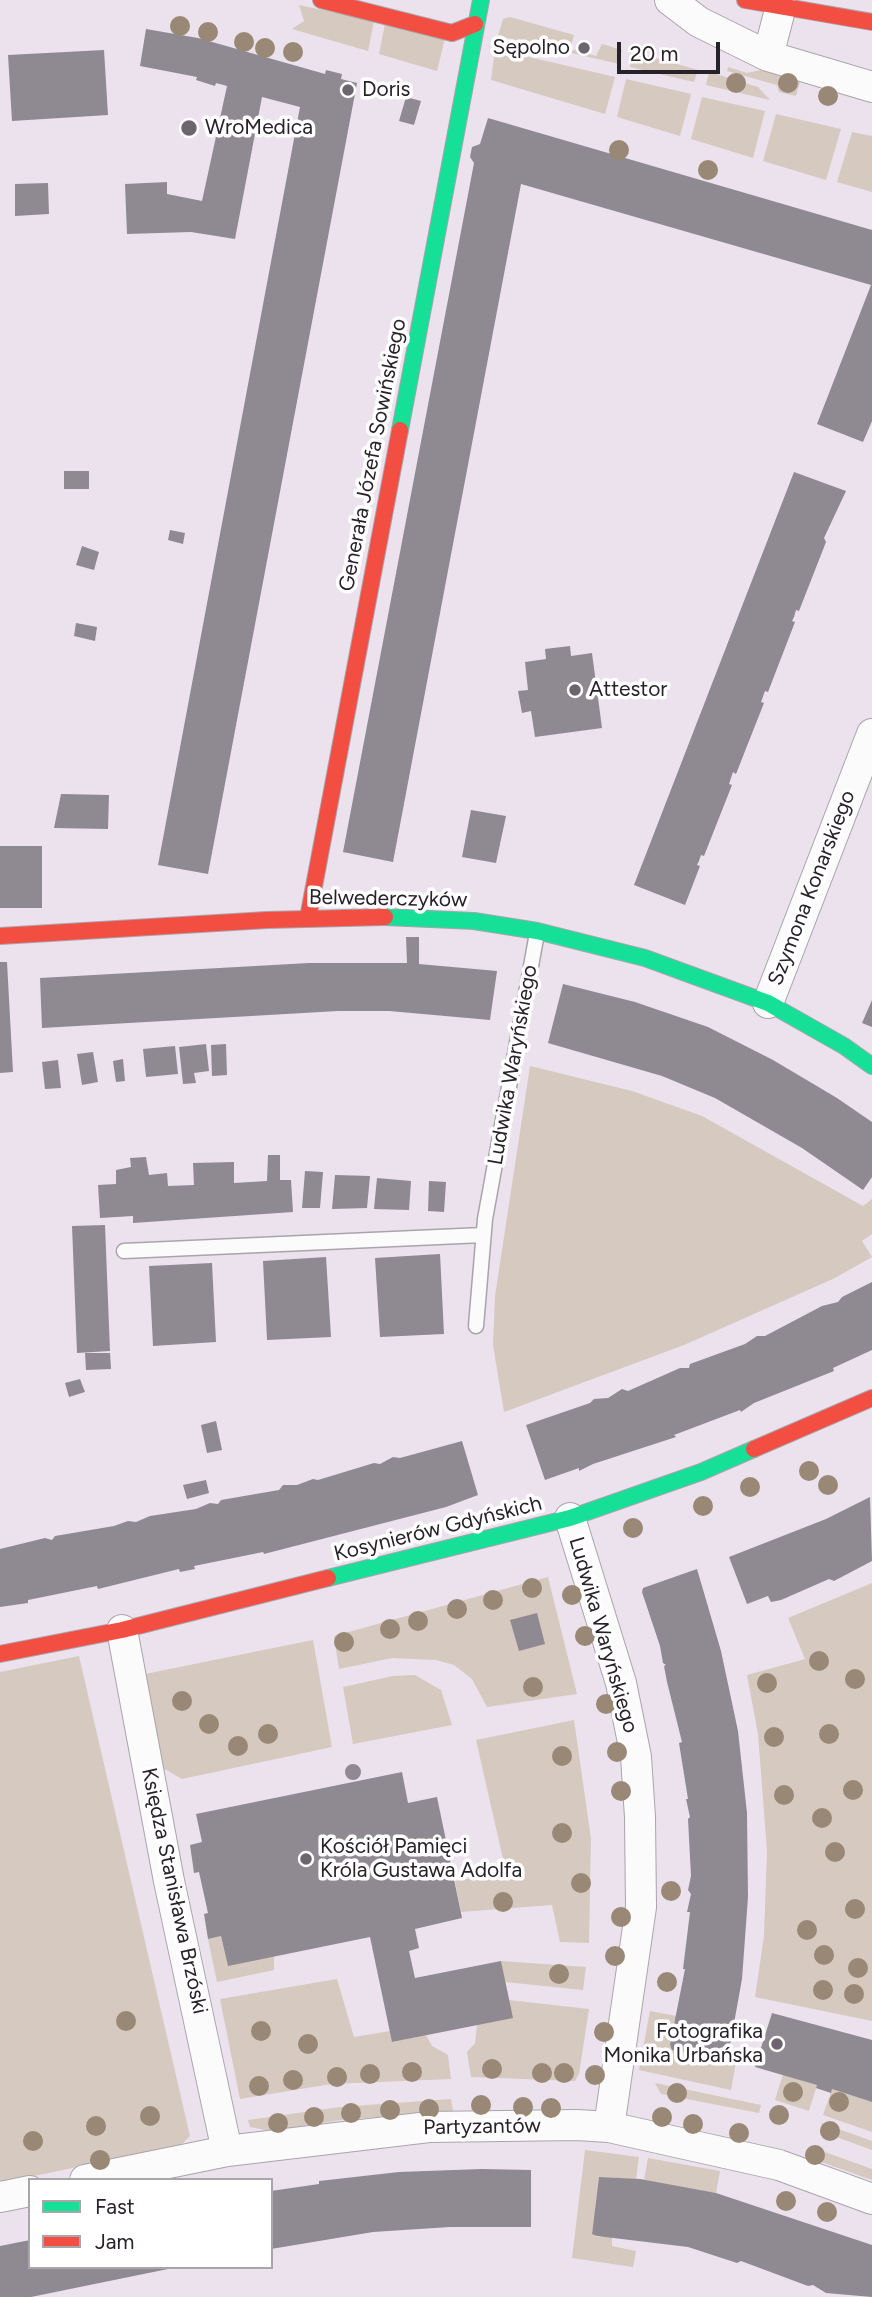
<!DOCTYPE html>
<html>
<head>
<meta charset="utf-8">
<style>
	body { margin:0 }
	#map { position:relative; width:872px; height:2297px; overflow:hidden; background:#ebe2ee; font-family:Figtree,sans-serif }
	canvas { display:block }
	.legend { position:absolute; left:28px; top:2178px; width:245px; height:91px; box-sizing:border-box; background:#fff; border:2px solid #a9a6a9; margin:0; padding:9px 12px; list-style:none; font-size:21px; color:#272129 }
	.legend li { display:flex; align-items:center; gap:14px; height:35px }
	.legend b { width:35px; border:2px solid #a9a6a9 }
	.scale { position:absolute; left:617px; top:42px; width:103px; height:32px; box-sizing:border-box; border:4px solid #272129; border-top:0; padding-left:9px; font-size:21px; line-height:24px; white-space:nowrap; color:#272129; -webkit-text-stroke:5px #fff; paint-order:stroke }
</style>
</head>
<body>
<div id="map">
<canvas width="872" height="2297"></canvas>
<ul class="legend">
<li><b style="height:9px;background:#16e098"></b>Fast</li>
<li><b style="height:9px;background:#f24e42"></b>Jam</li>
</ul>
<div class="scale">20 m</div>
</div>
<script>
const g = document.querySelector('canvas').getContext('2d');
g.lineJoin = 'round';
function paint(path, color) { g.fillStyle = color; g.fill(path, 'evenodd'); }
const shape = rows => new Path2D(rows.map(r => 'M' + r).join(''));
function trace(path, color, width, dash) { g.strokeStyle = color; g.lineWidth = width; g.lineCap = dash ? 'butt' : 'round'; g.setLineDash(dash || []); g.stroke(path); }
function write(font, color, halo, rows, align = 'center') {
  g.font = font + ' Figtree,sans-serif'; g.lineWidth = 7; g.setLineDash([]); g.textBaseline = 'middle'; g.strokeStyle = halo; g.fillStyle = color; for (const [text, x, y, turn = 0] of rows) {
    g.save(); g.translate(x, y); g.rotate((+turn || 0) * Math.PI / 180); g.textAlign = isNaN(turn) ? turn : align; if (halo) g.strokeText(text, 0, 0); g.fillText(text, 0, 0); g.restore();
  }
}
paint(shape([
	[299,5,374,21,368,51,292,29,304,21],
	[510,17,574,35,570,49,596,56,602,44,622,50,619,64,498,36,503,19],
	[385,24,445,38,437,71,379,54],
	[495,49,615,77,605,114,491,80],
	[634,52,698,70,694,82,630,67],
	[728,67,747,73,761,70,800,82,796,96,779,92,777,85,727,71],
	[709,72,758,87,770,100,706,85],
	[626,79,691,94,680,136,617,117],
	[702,97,765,111,753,158,691,139],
	[776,114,841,129,826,180,763,161],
	[852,132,872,136,872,192,837,182],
	[530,1066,632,1091,702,1116,863,1206,872,1199,872,1234,862,1241,872,1257,835,1278,684,1345,504,1412,493,1345,495,1296],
	[548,1577,577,1694,487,1707,472,1679,454,1665,436,1660,392,1658,339,1669,334,1636],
	[872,1583,872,2021,755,1997,764,1936,767,1851,758,1734,747,1675,805,1659,788,1618],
	[313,1640,332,1747,182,1779,156,1764,140,1675],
	[79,1656,190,2136,180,2146,0,2183,0,1672],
	[415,1675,441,1690,452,1725,353,1744,343,1687,393,1676],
	[574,1720,591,1839,589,1943,560,1942,552,1905,461,1912,455,1881,506,1872,476,1740],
	[221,1936,228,1965,274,1956,274,1970,217,1982,208,1939],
	[501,1961,586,1967,583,1990,505,1982],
	[337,1979,354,2037,390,2031,393,2042,426,2035,432,2046,448,2055,451,2079,331,2084,240,2099,220,1999],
	[509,2000,589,2009,579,2074,575,2081,471,2077,467,2052,475,2043,477,2025],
	[650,2011,677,2016,670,2045,672,2050,736,2063,731,2090,639,2070],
	[783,2074,817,2085,809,2111,775,2100],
	[655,2083,761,2105,759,2113,661,2094],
	[832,2089,872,2102,872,2132,823,2115],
	[451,2099,453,2111,341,2120,271,2131,250,2127,248,2120,340,2107],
	[822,2123,872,2141,872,2150,820,2131],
	[811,2147,872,2169,872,2180,807,2157],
	[585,2150,639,2157,636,2179,599,2177,592,2233,598,2237,612,2236,612,2246,636,2251,633,2267,572,2258],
	[648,2158,720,2171,716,2193,647,2182,644,2180]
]), '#d6c9bf');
paint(shape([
	[146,29,198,38,325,74,326,70,342,74,341,79,357,83,208,874,158,865,300,107,262,97,235,239,191,232,127,234,125,184,167,182,167,194,202,201,227,86,216,83,215,86,196,80,197,77,140,66],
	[104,50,108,115,12,121,8,55],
	[406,97,421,101,414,125,399,121],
	[488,118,872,230,872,421,863,442,817,424,871,285,521,184,393,862,343,852,474,163,470,157,472,147,480,144],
	[48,183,49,214,15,216,15,184],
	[64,471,89,471,89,489,64,489],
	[794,472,846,491,824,538,826,542,799,611,796,610,794,617,792,621,795,622,768,692,765,691,761,702,764,703,736,774,733,772,729,784,732,785,704,856,701,855,699,861,697,865,700,866,685,905,634,885],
	[170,530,185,533,183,544,168,540],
	[82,546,99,552,94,570,76,565],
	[76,623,97,627,95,641,74,636],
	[570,646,571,656,592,653,602,728,535,737,531,711,522,713,518,691,528,690,525,662,546,659,545,649],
	[61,794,109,795,108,829,54,828],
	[471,810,506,816,496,863,462,857],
	[0,846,42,846,42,908,0,908],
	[406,937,419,937,419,964,497,971,490,1020,389,1011,338,1011,42,1028,40,978,309,963,407,963],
	[0,962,7,962,13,1072,0,1073],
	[563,984,635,1002,708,1027,773,1060,837,1098,872,1122,872,1177,863,1190,802,1148,715,1098,662,1076,548,1043],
	[872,1000,872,1027,862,1023],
	[206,1044,209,1071,194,1073,196,1083,183,1084,179,1047],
	[226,1044,227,1075,212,1076,211,1045],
	[175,1046,178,1074,146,1077,143,1049],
	[93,1052,98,1082,82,1085,77,1054],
	[123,1059,125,1081,116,1082,113,1061],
	[58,1060,61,1088,45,1089,42,1062],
	[268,1155,280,1155,280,1180,291,1180,293,1212,133,1223,133,1216,100,1218,98,1185,116,1184,116,1170,131,1167,130,1158,146,1157,149,1175,167,1173,168,1186,194,1185,193,1163,234,1162,234,1183,267,1181],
	[305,1171,323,1172,320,1208,302,1208],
	[335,1175,370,1176,367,1208,332,1209],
	[377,1178,411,1181,409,1210,374,1209],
	[429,1181,446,1182,444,1212,428,1211],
	[105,1225,110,1351,77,1353,72,1226],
	[440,1254,444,1334,380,1337,375,1258],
	[326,1257,331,1337,267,1340,263,1261],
	[212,1263,216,1342,153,1346,149,1266],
	[872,1282,872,1350,833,1368,834,1371,754,1403,741,1412,740,1410,674,1435,676,1437,593,1464,579,1471,579,1468,545,1480,526,1425,590,1403,594,1399,608,1398,622,1389,628,1391,680,1368,689,1368,690,1364,745,1344,757,1336,765,1336,822,1306,838,1302,842,1297],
	[85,1353,110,1353,111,1369,86,1370],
	[80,1379,85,1392,69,1397,65,1383],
	[216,1421,222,1450,207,1453,201,1425],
	[462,1441,478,1495,446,1507,264,1554,263,1552,194,1566,195,1569,180,1572,179,1569,98,1589,97,1586,28,1600,28,1603,0,1607,0,1549,45,1538,52,1540,55,1536,114,1526,128,1521,136,1522,150,1516,196,1509,210,1503,218,1504,221,1500,279,1490,283,1485,297,1485,313,1479,318,1480,374,1463,380,1464,393,1457,400,1458],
	[206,1480,209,1493,187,1499,183,1485],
	[870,1497,872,1561,834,1581,829,1579,781,1600,771,1602,768,1596,747,1604,729,1557,826,1519],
	[697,1569,721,1651,738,1731,747,1813,748,1897,742,1979,727,2062,672,2050,670,2045,685,1969,683,1969,690,1912,687,1912,691,1894,688,1890,691,1876,688,1819,690,1817,686,1799,688,1799,679,1743,682,1742,667,1682,664,1666,666,1665,663,1663,660,1646,642,1592,643,1588],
	[537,1613,545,1644,519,1651,510,1620],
	'345 1772a8 8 0 1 1 16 0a8 8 0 1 1-16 0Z',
	[402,1772,408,1803,437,1797,462,1918,415,1929,419,1948,409,1951,415,1978,501,1961,513,2018,392,2042,370,1937,228,1966,221,1936,208,1939,204,1914,208,1913,199,1872,194,1873,190,1845,202,1842,196,1814],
	[772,2013,872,2040,872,2102,832,2089,831,2093,816,2088,817,2085,755,2067],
	[482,2169,531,2170,531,2227,450,2227,373,2232,271,2249,271,2191,319,2184,319,2181,399,2172],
	[599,2177,640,2179,716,2193,872,2245,872,2297,826,2293,813,2285,808,2286,741,2261,737,2263,688,2247,597,2236,592,2234],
	[30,2240,30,2267,168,2269,31,2297,0,2297,0,2246]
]), '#8f8991');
const lane = shape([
	[124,1251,483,1235],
	[476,1326,485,1219,537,933]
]);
const street = shape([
	[670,0,699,22,768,56,872,87],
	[768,56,781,6],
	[768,1003,872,734],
	[570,1518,621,1683,636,1757,640,1817,641,1907,609,2127],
	[122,1630,169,1881,227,2151],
	[85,2180,227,2151,429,2127,577,2125,609,2127,779,2165,872,2199],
	[0,2197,30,2191]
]);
const fast = shape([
	[400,430,481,0],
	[385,917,474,921,537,931,645,958,768,1003,844,1046,872,1066],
	[328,1578,570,1518,701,1472,754,1449]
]);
const jam = shape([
	[321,0,452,33,475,24],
	[745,0,872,22],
	[308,918,400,430],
	[0,936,267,920,385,917],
	[754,1449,872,1398],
	[0,1654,122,1630,328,1578]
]);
trace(lane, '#aaa3ac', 17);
trace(street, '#aaa3ac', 32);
trace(fast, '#aaa3ac', 18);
trace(jam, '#aaa3ac', 18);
trace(lane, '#fcfbfc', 14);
trace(street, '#fcfbfc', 30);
trace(fast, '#16e098', 16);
trace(jam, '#f24e42', 16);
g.fillStyle = '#998875';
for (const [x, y] of [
	[180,26],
	[208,32],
	[244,42],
	[265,48],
	[293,52],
	[736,83],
	[788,83],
	[828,96],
	[619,150],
	[708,170],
	[809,1471],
	[828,1485],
	[750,1487],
	[703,1506],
	[633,1528],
	[532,1588],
	[572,1595],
	[493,1600],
	[457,1609],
	[418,1621],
	[390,1629],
	[585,1636],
	[344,1642],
	[819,1661],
	[855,1679],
	[767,1683],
	[533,1687],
	[182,1701],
	[606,1704],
	[209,1724],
	[268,1734],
	[829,1734],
	[774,1737],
	[238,1746],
	[617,1752],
	[562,1756],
	[853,1790],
	[621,1791],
	[784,1795],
	[822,1818],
	[562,1833],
	[835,1852],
	[581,1883],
	[671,1891],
	[503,1902],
	[855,1909],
	[621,1917],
	[807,1930],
	[824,1955],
	[615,1956],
	[858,1968],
	[559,1974],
	[667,1982],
	[823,1990],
	[854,1994],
	[126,2021],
	[261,2031],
	[604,2032],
	[308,2044],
	[492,2069],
	[412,2072],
	[542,2073],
	[564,2073],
	[370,2074],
	[595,2075],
	[337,2077],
	[293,2080],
	[259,2086],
	[793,2092],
	[677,2093],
	[839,2102],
	[481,2105],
	[523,2107],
	[551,2108],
	[429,2109],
	[390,2110],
	[351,2113],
	[779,2115],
	[150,2116],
	[314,2117],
	[662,2117],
	[278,2123],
	[693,2124],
	[96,2126],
	[830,2131],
	[739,2133],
	[33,2141],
	[815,2155],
	[100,2160],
	[786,2201],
	[827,2212]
]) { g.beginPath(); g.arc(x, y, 10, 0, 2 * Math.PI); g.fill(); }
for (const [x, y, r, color] of [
	[584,48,7,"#6c656e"],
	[348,90,7,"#6c656e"],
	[189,128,9,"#6c656e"],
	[575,690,7,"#6c656e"],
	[306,1859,7,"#6c656e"],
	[777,2044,7,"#6c656e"]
]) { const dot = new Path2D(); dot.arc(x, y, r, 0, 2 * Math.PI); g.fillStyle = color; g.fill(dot); trace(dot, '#fff', 2.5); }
write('21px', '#272129', '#fff', [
	["Sępolno",570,48,"right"],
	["Doris",362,90],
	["WroMedica",205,128],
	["Attestor",589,690],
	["Kościół Pamięci",320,1847],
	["Króla Gustawa Adolfa",320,1871],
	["Fotografika",763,2032,"right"],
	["Monika Urbańska",763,2056,"right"]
], 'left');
write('21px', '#272129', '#fff', [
	["Generała Józefa Sowińskiego",373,455,-79],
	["Szymona Konarskiego",812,888,-69],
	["Belwederczyków",388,899,1],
	["Ludwika Waryńskiego",513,1065,-80],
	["Kosynierów Gdyńskich",438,1529,-14],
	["Ludwika Waryńskiego",603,1635,74],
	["Księdza Stanisława Brzóski",174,1891,78],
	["Partyzantów",482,2127,-1]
]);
</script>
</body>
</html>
